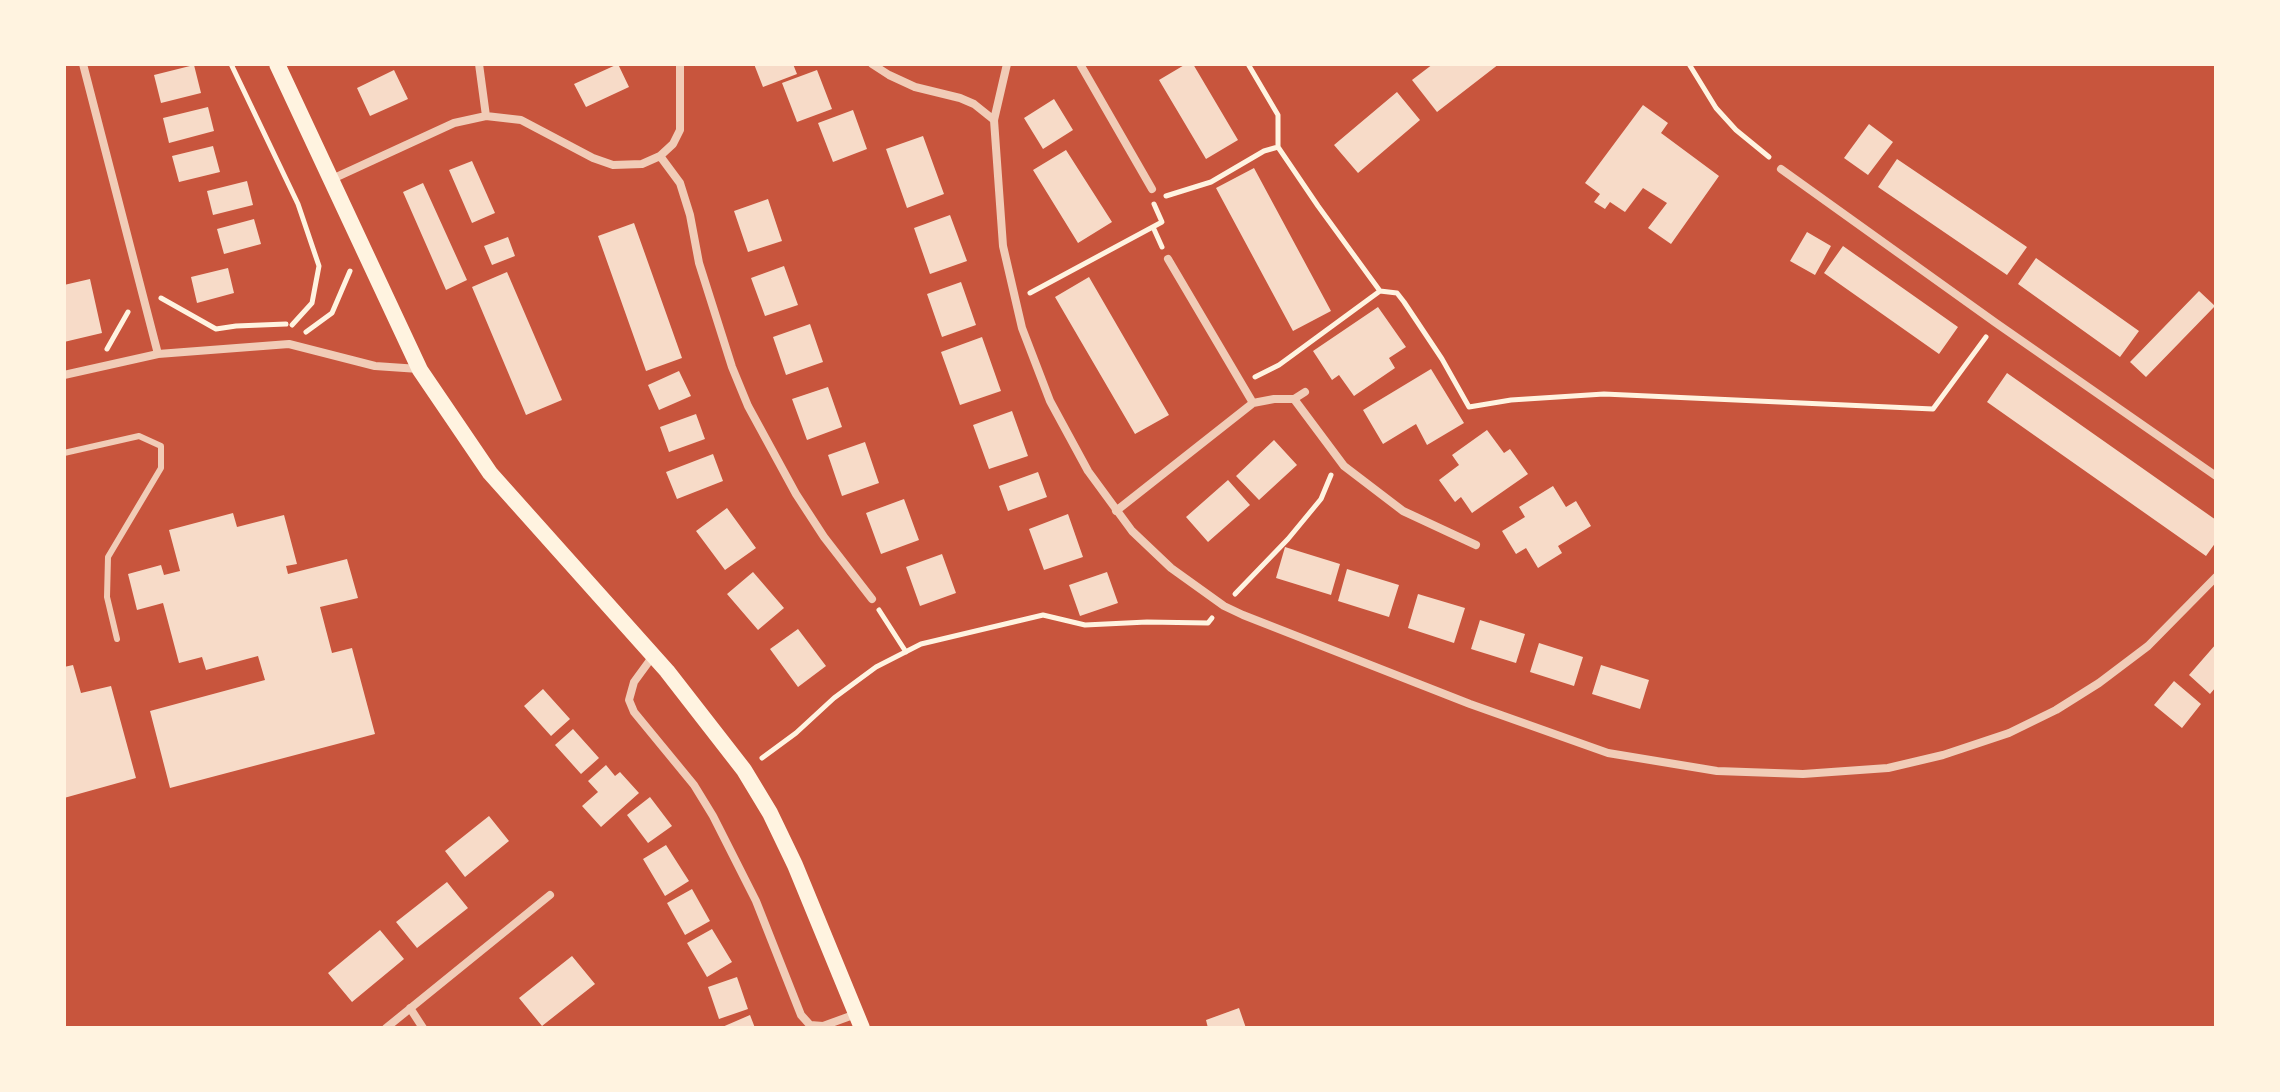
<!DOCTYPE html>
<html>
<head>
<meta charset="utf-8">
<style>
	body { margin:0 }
	#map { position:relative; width:2280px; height:1092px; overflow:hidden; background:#c8553d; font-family:"PT Sans Narrow",sans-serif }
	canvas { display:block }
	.frame { position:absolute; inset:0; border:66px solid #fff3e0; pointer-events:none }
</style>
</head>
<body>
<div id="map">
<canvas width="2280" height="1092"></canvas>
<div class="frame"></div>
</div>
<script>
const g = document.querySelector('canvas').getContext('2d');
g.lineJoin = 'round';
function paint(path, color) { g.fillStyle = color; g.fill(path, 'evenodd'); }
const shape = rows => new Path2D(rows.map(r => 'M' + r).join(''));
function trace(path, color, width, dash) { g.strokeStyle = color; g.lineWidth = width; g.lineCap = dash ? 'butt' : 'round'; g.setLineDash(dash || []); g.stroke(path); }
paint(shape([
	[618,64,629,87,586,107,574,84],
	[754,64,793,64,797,74,763,87],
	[1186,64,1193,64,1238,140,1206,159,1159,80],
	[1433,64,1499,64,1437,112,1412,80],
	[194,65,201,93,161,103,154,75],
	[394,70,408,99,370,116,357,88],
	[817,70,832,109,797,122,782,83],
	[1397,92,1420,120,1358,173,1334,145],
	[1054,99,1073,130,1043,149,1024,118],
	[1643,105,1668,123,1661,133,1719,176,1671,244,1648,228,1667,203,1643,188,1625,212,1610,202,1605,209,1594,202,1600,194,1585,183],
	[208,107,214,131,169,143,163,118],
	[853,110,867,149,833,162,818,123],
	[1869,124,1893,142,1868,175,1844,158],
	[923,136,944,194,907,208,886,149],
	[213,146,220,172,179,182,172,156],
	[1066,150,1112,222,1078,243,1033,170],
	[1897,159,2027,247,2007,275,1878,187],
	[472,161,495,213,472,223,449,170],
	[1254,168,1331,311,1293,331,1216,188],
	[247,181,253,205,213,215,207,191],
	[423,183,467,280,446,290,403,192],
	[768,199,782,241,748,252,734,211],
	[950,215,967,261,930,274,914,228],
	[254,219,261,244,224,254,217,229],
	[634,223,682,358,646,371,598,236],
	[1807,232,1831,246,1815,275,1790,261],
	[508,237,515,256,492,265,484,246],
	[1843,246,1958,327,1939,354,1824,273],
	[2036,258,2139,331,2120,357,2018,284],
	[784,266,798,305,765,316,751,278],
	[228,268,234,293,197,303,191,277],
	[507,272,562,400,526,415,472,287],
	[1089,277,1169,415,1135,434,1055,297],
	[90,279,102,333,64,342,64,285],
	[961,282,976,325,942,337,927,294],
	[2199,291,2215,306,2146,377,2130,362],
	[1378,307,1406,347,1389,358,1395,368,1354,396,1339,375,1332,380,1313,351],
	[810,324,823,362,786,375,773,337],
	[982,337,1001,391,960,405,941,352],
	[1431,369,1464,423,1427,445,1416,424,1383,444,1363,410],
	[679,371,691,396,659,410,648,385],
	[2007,373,2216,520,2216,542,2206,556,1987,402],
	[828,387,842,427,807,440,792,399],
	[1012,411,1028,456,989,469,973,425],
	[696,414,705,439,669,452,660,427],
	[1487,430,1504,453,1510,449,1528,474,1472,513,1461,497,1455,502,1439,480,1459,465,1452,455],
	[1274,440,1297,465,1259,500,1236,476],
	[865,442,879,483,842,496,828,455],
	[713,454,723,481,677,499,666,472],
	[1038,472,1047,497,1008,511,999,486],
	[1228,480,1250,505,1208,542,1186,517],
	[1553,486,1566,507,1576,501,1591,526,1558,546,1562,553,1538,568,1526,548,1516,554,1502,531,1525,517,1519,507],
	[904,499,919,540,881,554,866,513],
	[727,508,756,548,725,570,696,531],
	[233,513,237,527,284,515,297,564,286,566,288,574,347,559,358,598,320,607,332,653,352,648,375,734,170,788,150,711,265,680,258,656,206,670,202,657,179,663,163,603,137,610,128,574,161,565,164,575,180,571,169,530],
	[1068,514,1083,557,1044,570,1029,529],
	[1285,547,1340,564,1331,595,1276,578],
	[942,554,956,593,920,606,906,567],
	[1347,569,1399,585,1389,617,1338,601],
	[753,572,784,608,758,630,727,594],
	[1107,572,1118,603,1080,616,1069,585],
	[1418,594,1465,608,1454,643,1408,628],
	[1480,620,1525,634,1516,663,1471,649],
	[798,629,826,666,798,687,770,649],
	[1539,643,1583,657,1574,686,1530,672],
	[2216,644,2216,687,2210,694,2189,675],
	[73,665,81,693,111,686,136,778,64,798,64,667],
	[1601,665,1649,680,1640,709,1592,694],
	[2174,681,2201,704,2182,728,2154,705],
	[543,689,570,719,551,736,524,706],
	[573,729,599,758,581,774,555,745],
	[606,765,615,776,620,772,639,793,601,827,582,806,598,792,588,781],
	[650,797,672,826,648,843,627,815],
	[489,816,509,841,465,877,445,851],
	[666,845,689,881,665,896,643,859],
	[447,882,468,908,417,948,396,922],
	[692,889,710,921,685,935,667,903],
	[712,929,732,962,707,977,687,943],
	[380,930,404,959,352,1002,328,973],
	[572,956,595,984,542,1026,519,998],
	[737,977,748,1009,719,1019,708,987],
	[1239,1008,1246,1028,1208,1028,1206,1020],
	[750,1015,755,1028,720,1028]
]), '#f7dbc8');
trace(shape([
	[231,64,298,204,319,266,312,303,292,325],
	[1248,64,1278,115,1278,147,1318,206,1380,291],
	[1689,64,1716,108,1736,130,1769,157],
	[1166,196,1211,182,1264,151,1278,147],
	[1153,227,1162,247],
	[1030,293,1162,222,1154,204],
	[161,298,216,329,236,326,286,324],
	[306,332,332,313,350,271],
	[107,349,128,312],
	[1255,377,1279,365,1380,291,1397,293,1404,302,1442,359,1469,407,1511,400,1604,394,1933,409,1986,337],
	[1235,594,1288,539,1321,499,1331,475],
	[879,610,906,652],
	[762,758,796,733,834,698,876,667,921,644,1043,615,1085,625,1147,622,1208,623,1212,618]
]), '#fff3e0', 5);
trace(shape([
	[64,453,139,436,161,446,161,468,108,557,107,597,117,639]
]), '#f1ccb7', 6);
trace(shape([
	[83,64,158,354],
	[479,64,486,116],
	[872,64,889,75,915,87,960,98,974,104,994,120],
	[1007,64,994,120,1003,246,1022,328,1050,401,1088,471,1132,531,1171,568,1224,606,1243,615,1470,704,1608,753,1717,771,1803,774,1888,768,1943,755,2009,733,2056,710,2099,683,2148,646,2216,577],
	[1080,64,1152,189],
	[660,156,680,183,690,215,699,263,732,367,748,406,796,494,824,537,872,599],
	[1781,169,1996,323,2216,476],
	[330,180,454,123,486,116,521,120,593,158,613,165,642,164,660,156,673,144,680,130,680,64],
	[1168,259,1253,403],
	[64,375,158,354,289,344,375,366,419,369],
	[1294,399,1344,466,1403,511,1476,545],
	[1116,511,1253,403,1274,399,1294,399,1305,392],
	[653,656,634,682,629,700,634,712,694,785,713,816,756,901,801,1015,810,1025,823,1026,856,1014],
	[410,1008,423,1028],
	[386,1028,550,895]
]), '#f1ccb7', 8);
trace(shape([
	[277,64,420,370,490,473,667,671,744,770,770,813,795,865,862,1028]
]), '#fff3e0', 16);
</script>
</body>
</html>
